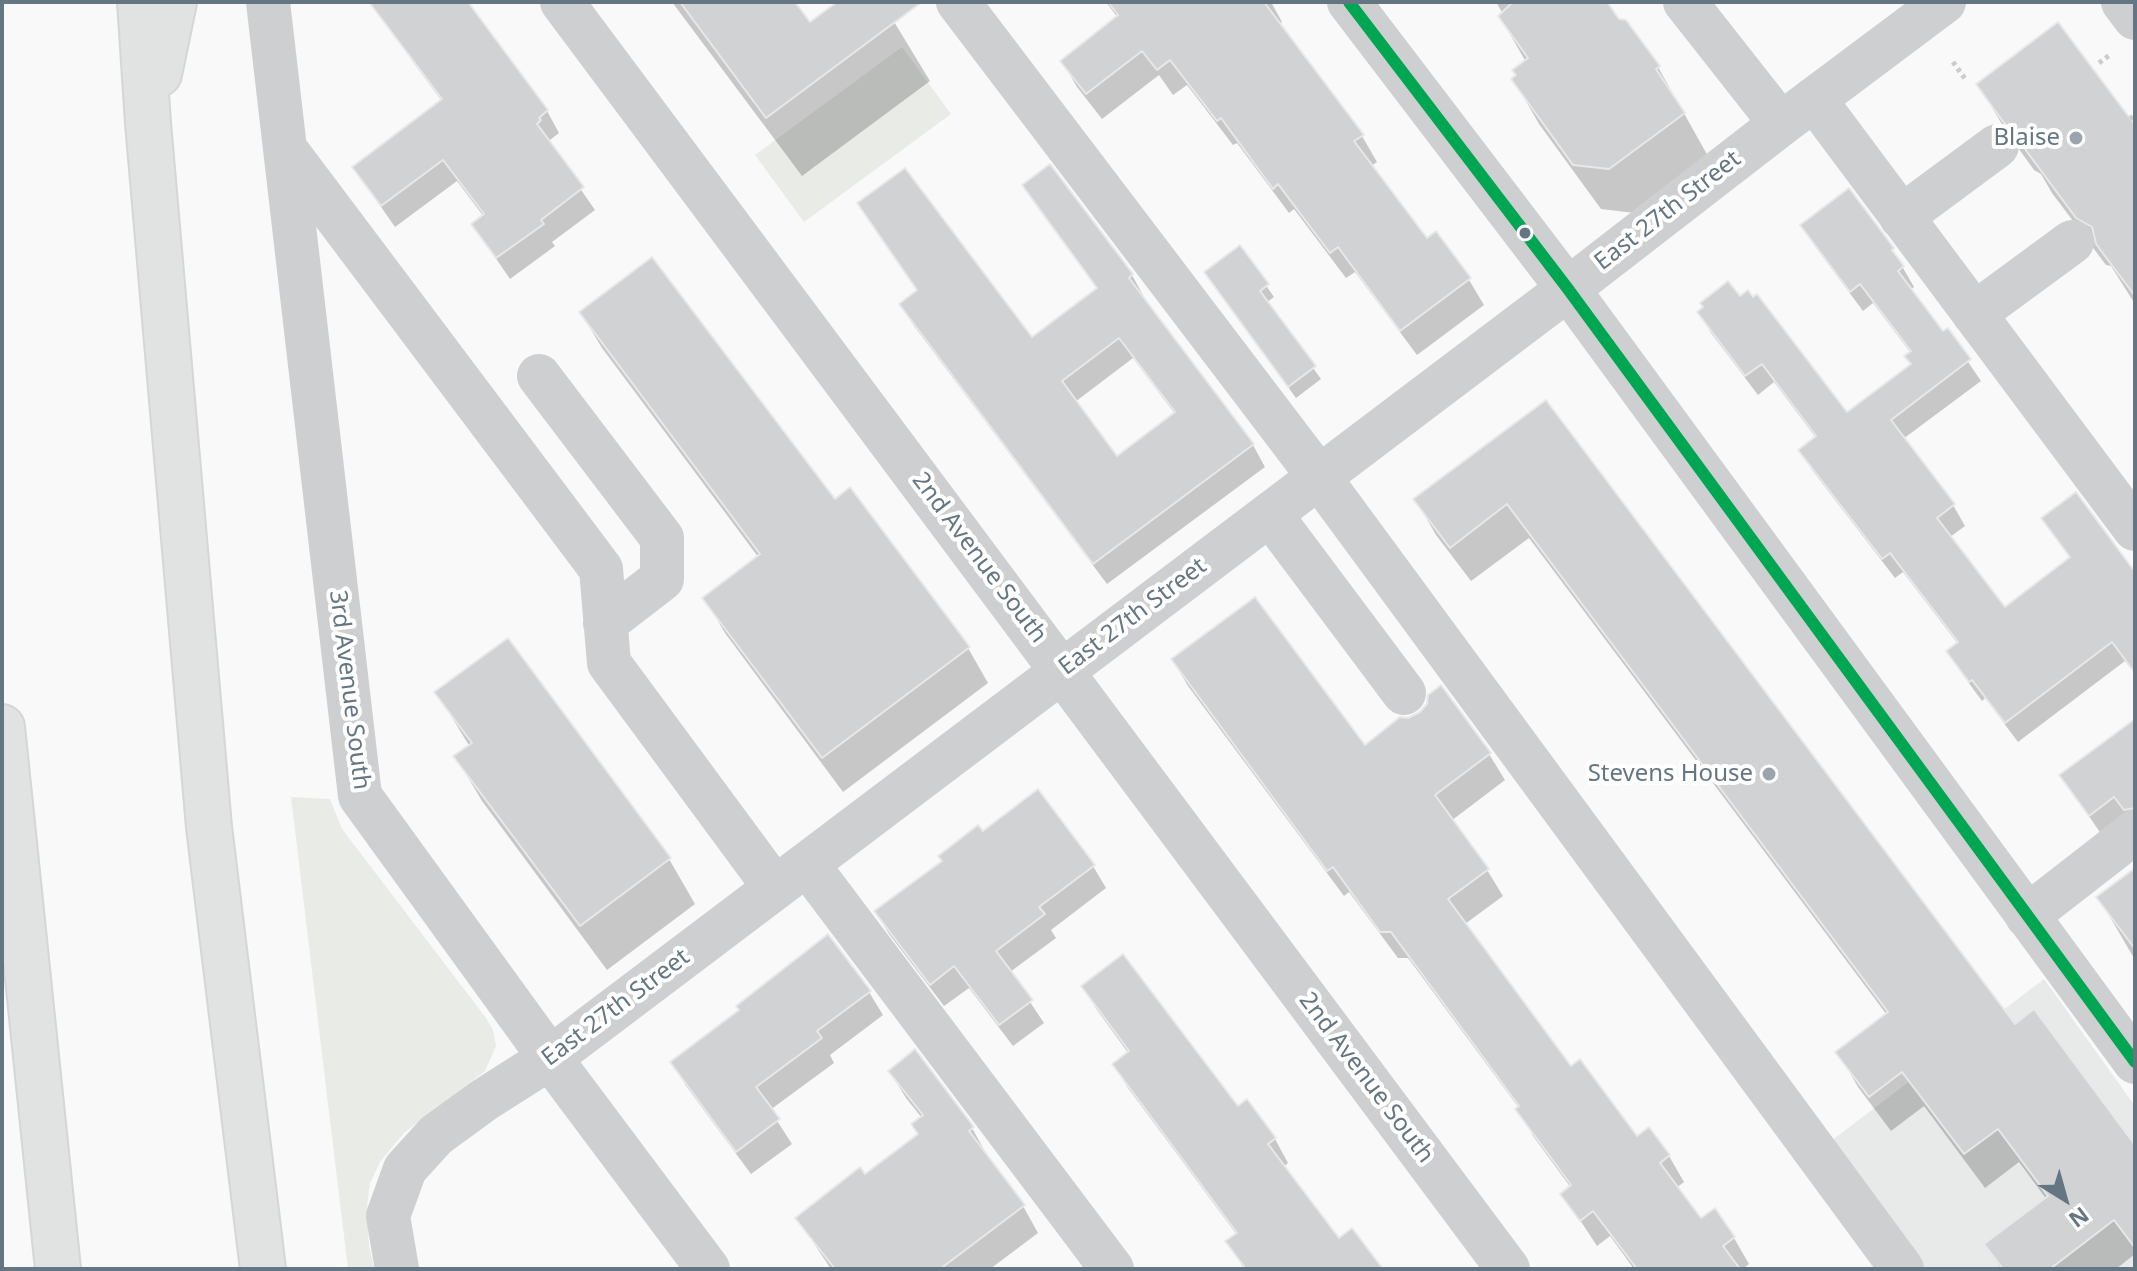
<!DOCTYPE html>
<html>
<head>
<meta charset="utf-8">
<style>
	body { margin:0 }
	#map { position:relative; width:2137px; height:1271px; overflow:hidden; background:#f9f9f9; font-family:"Noto Sans",sans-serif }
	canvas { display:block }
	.frame { position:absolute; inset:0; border:4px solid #657683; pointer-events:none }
	.north { position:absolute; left:2025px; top:1159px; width:80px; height:80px; -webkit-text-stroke:6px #fff; paint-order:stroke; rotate:143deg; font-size:22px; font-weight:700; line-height:32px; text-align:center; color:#657683 }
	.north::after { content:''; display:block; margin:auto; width:28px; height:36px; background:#657683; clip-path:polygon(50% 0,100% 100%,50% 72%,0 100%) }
</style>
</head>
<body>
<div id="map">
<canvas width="2137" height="1271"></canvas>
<div class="frame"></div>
<div class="north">N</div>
</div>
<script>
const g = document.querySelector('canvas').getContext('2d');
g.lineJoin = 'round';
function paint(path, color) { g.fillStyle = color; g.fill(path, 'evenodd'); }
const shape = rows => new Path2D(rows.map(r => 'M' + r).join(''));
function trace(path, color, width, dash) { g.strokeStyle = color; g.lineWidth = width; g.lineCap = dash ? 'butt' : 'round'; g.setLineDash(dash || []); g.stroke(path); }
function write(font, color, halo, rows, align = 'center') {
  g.font = font + ' "Noto Sans",sans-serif'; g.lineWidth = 8; g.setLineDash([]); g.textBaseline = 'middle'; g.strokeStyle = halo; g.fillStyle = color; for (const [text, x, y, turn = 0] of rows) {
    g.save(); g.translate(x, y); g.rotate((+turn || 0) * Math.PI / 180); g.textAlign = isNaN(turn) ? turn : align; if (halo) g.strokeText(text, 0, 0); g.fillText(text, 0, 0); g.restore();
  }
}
paint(shape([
	[2044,979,2135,1106,2135,1269,1896,1269,1810,1157]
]), '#e8e9e9');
paint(shape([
	[902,47,951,114,804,222,755,155],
	[291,797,330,799,342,829,486,1018,493,1030,496,1046,485,1071,404,1133,380,1162,370,1183,367,1206,369,1245,374,1269,348,1269]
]), '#e8ebe6');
paint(shape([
	[460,2,465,2,547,111,559,133,550,140,550,145,595,210,552,242,555,246,510,279,473,225,484,217,457,181,395,227,354,168,442,101,413,62,401,41],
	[672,2,793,2,810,25,841,2,882,2,930,81,802,176],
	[1106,2,1271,2,1282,22,1278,24,1362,136,1377,162,1371,166,1427,240,1435,234,1469,280,1484,305,1417,355,1355,272,1346,278,1294,209,1289,213,1237,143,1233,145,1187,85,1173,95,1159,75,1102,119,1077,87,1062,61,1118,18],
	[1496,2,1604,2,1658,67,1709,158,1635,213,1601,209,1539,124,1514,80,1526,62,1500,17,1503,14],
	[1978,84,2135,128,2135,304,2111,266,2106,265,2052,193,2041,174,2034,170,2006,131],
	[1050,167,1132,275,1144,297,1142,298,1253,445,1265,467,1107,584,914,326,902,304,918,292,872,225,1031,340,1098,290,1037,207,1025,185],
	[1133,358,1175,414,1116,458,1075,402],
	[1802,225,1892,249,1914,287,1910,290,1943,334,1947,331,1981,381,1903,439,1953,505,1965,526,1950,537,2004,609,2071,559,2044,519,2135,575,2135,674,2125,661,2018,742,1985,698,1982,701,1960,671,1949,651,1958,644,1903,572,1895,578,1812,470,1800,450,1816,438,1774,382,1758,395,1711,333,1700,312,1847,415,1912,366,1911,353,1873,303,1863,311,1814,245],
	[1240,248,1274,297,1266,303,1321,379,1296,398,1213,284],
	[581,313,834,501,968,648,988,683,843,792,725,633,705,598,759,558,602,348],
	[1545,402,2014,1026,2135,1151,2135,1254,2116,1269,2001,1269,1987,1245,2047,1200,2019,1162,1985,1188,1924,1106,1891,1131,1858,1087,1838,1052,1887,1015,1529,538,1471,581,1436,535,1416,500],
	[507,641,669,859,695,904,607,970,482,801,456,757,470,747,437,693],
	[1173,660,1364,748,1489,754,1505,780,1451,821,1487,870,1503,896,1465,924,1571,1069,1636,1139,1669,1156,1684,1182,1676,1188,1701,1220,1734,1238,1749,1264,1743,1269,1634,1269,1610,1236,1597,1246,1563,1194,1571,1188,1533,1136,1519,1108,1408,958,1398,958,1349,892,1344,896,1188,686],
	[2135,725,2135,815,2104,838,2061,776],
	[982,834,1093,866,1106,888,1051,930,1056,938,1010,972,1044,1023,1013,1046,969,988,944,1006,889,934,876,912],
	[2135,870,2135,960,2099,898],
	[1083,986,1275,1139,1288,1163,1283,1167,1339,1241,1380,1269,1244,1269,1228,1242,1237,1235,1128,1088,1114,1065,1129,1054,1097,1010],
	[869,992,883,1015,830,1055,834,1063,770,1110,792,1144,751,1174,686,1086,673,1063],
	[890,1072,972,1128,987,1155,985,1156,1023,1206,1038,1233,990,1269,831,1269,797,1218,865,1176,920,1135,922,1118,906,1098]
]), '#0003');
const building = shape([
	[369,2,468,2,548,110,539,118,541,120,537,124,584,187,541,220,544,224,496,258,471,224,484,214,443,160,381,206,352,167,442,99,369,2],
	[680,2,795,2,810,22,837,2,922,2,766,118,680,2],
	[1108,2,1264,2,1364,135,1354,141,1427,238,1436,231,1471,278,1400,331,1338,247,1330,253,1278,184,1273,189,1221,118,1217,121,1170,60,1157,70,1142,51,1086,94,1060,61,1118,15,1108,2],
	[1513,2,1607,2,1619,19,1626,20,1660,66,1656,69,1685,113,1609,169,1573,165,1511,79,1516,75,1512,70,1528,58,1498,16,1513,2],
	[2058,22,2135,125,2135,296,2096,244,2092,227,2076,218,2022,145,2017,131,2004,123,1976,84,2058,22],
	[1050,164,1133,274,1129,278,1254,444,1093,564,899,304,917,290,857,203,905,168,1032,337,1097,288,1022,185,1050,164],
	[1119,338,1175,412,1117,456,1062,381,1119,338],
	[1849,188,1894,248,1892,250,1904,266,1898,271,1943,331,1948,328,1971,359,1891,420,1955,504,1937,518,2005,607,2070,557,2041,518,2076,492,2135,572,2135,673,2112,642,2005,723,1972,680,1969,682,1946,651,1958,642,1890,553,1882,559,1798,450,1816,436,1762,364,1745,376,1697,312,1703,307,1700,303,1728,281,1740,296,1748,290,1753,297,1757,294,1847,412,1911,364,1904,356,1911,351,1860,284,1850,292,1800,225,1849,188],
	[1240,245,1269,284,1260,291,1316,366,1288,387,1204,272,1240,245],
	[652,257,835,499,850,487,970,647,822,758,702,598,760,554,579,312,652,257],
	[1546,400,2015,1024,2034,1009,2135,1145,2135,1248,2114,1220,2050,1269,2003,1269,1984,1244,2048,1196,1998,1129,1964,1154,1902,1072,1869,1097,1835,1052,1888,1012,1507,504,1450,548,1413,499,1546,400],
	[1255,597,1365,745,1400,717,1408,718,1420,712,1427,704,1428,695,1441,685,1491,753,1435,795,1489,869,1448,899,1571,1066,1580,1059,1637,1136,1649,1127,1670,1155,1660,1163,1701,1218,1715,1208,1735,1237,1723,1246,1740,1269,1637,1269,1593,1211,1580,1221,1560,1194,1571,1185,1515,1109,1519,1106,1391,932,1380,932,1333,867,1327,871,1171,659,1255,597],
	[508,638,671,858,580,926,453,756,472,743,434,692,508,638],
	[2135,719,2135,808,2124,810,2114,797,2089,816,2059,775,2135,719],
	[1038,789,1095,865,1039,907,1045,914,996,951,1033,1000,999,1025,954,966,930,985,874,911,942,861,938,856,978,825,983,831,1038,789],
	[2135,868,2135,949,2096,897,2135,868],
	[828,934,871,991,817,1031,822,1038,756,1087,780,1119,736,1152,670,1062,739,1010,736,1006,828,934],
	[1123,954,1238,1106,1247,1099,1276,1138,1268,1144,1339,1238,1352,1228,1383,1269,1246,1269,1225,1241,1237,1233,1112,1064,1129,1051,1081,986,1123,954],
	[915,1049,974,1127,969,1131,1025,1205,940,1269,835,1269,795,1218,860,1167,865,1174,918,1134,911,1124,923,1115,888,1071,915,1049]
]);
paint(building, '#d0d2d3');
trace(building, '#e8e8e8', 2);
const highway = shape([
	[140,2,148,123,209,827,263,1269],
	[159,74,174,2],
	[2,727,58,1269]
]);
trace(highway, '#d5d6d6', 48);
trace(shape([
	[1953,62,1966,80],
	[2099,63,2111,54],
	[2130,119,2135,115]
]), '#cbcccd', 5, [4, 4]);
trace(shape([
	[268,2,360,796,550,1058,708,1269],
	[562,2,1508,1269],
	[958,2,1319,477,1902,1269],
	[1349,2,1568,289,2135,1062],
	[1685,2,1781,124],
	[2123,2,2135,18],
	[1814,99,2135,529],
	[286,150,601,569,609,663,775,888],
	[1901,217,1997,146],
	[1974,314,2072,242],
	[539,376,662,538,662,579,605,623],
	[1270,514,1404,693],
	[807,864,1112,1269],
	[2027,916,2135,832],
	[397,1269,388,1216,405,1169,436,1135,484,1100,550,1058,1568,289,1781,124,1944,2]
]), '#cecfd0', 44);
trace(highway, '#e1e2e2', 44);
trace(shape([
	[1349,2,1568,289,2135,1062]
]), '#00a651', 12);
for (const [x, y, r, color] of [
	[2076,138,8,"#99a4ac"],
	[1525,233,7,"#657683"],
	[1769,774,8,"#99a4ac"]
]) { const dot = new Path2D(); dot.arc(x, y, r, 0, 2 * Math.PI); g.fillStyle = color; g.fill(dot); trace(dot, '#fff', 3); }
write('24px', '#657683', '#fff', [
	["Blaise",2060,138],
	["Stevens House",1753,774]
], 'right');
write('24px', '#657683', '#fff', [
	["East 27th Street",1668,211,-38],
	["2nd Avenue South",979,558,53],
	["East 27th Street",1133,617,-37],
	["3rd Avenue South",349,690,83],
	["East 27th Street",616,1008,-37],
	["2nd Avenue South",1366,1078,53]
]);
</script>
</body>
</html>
